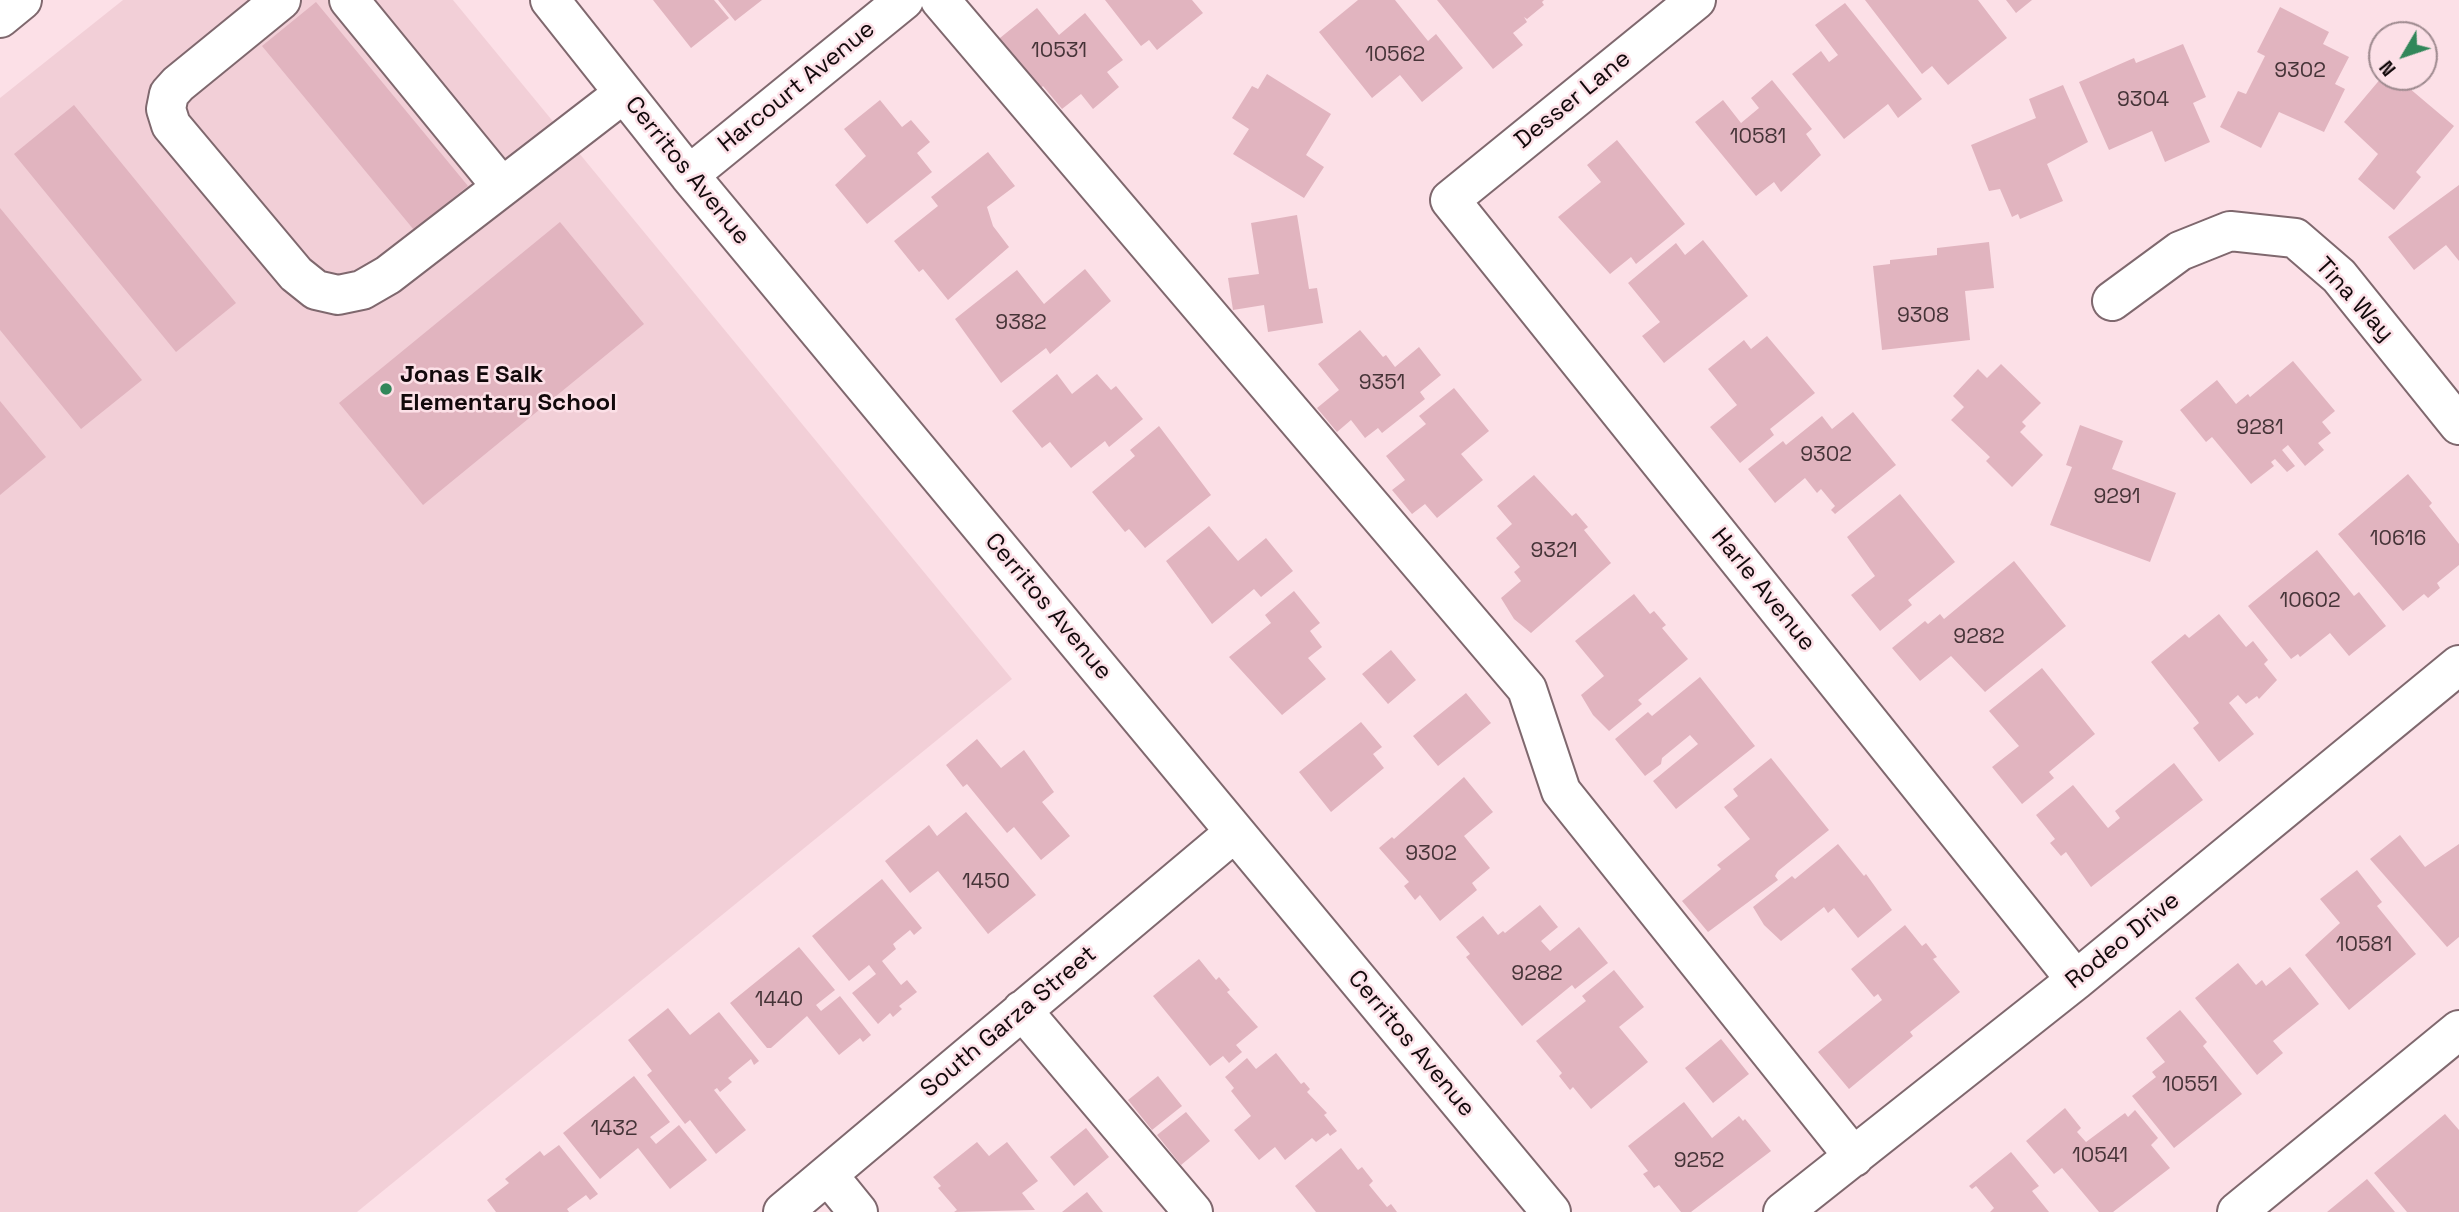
<!DOCTYPE html>
<html>
<head>
<meta charset="utf-8">
<style>
	body { margin:0 }
	#map { position:relative; width:2459px; height:1212px; overflow:hidden; background:#fce0e7; font-family:"Space Grotesk",sans-serif }
	canvas { display:block }
	.north { position:absolute; left:2368px; top:21px; width:70px; height:70px; box-sizing:border-box; background:#fce0e7; border:2px solid #9e8a8f; border-radius:50%; rotate:231deg; font-size:19px; font-weight:700; line-height:28px; text-align:center; color:#12090b }
	.north::after { content:''; display:block; margin:auto; width:24px; height:32px; background:#32875a; clip-path:polygon(50% 0,100% 100%,50% 72%,0 100%) }
</style>
</head>
<body>
<div id="map">
<canvas width="2459" height="1212"></canvas>
<div class="north">N</div>
</div>
<script>
const g = document.querySelector('canvas').getContext('2d');
g.lineJoin = 'round';
function paint(path, color) { g.fillStyle = color; g.fill(path, 'evenodd'); }
const shape = rows => new Path2D(rows.map(r => 'M' + r).join(''));
function trace(path, color, width, dash) { g.strokeStyle = color; g.lineWidth = width; g.lineCap = dash ? 'butt' : 'round'; g.setLineDash(dash || []); g.stroke(path); }
function write(font, color, halo, rows, align = 'center') {
  g.font = font + ' "Space Grotesk",sans-serif'; g.lineWidth = 5; g.setLineDash([]); g.textBaseline = 'middle'; g.strokeStyle = halo; g.fillStyle = color; for (const [text, x, y, turn = 0] of rows) {
    g.save(); g.translate(x, y); g.rotate((+turn || 0) * Math.PI / 180); g.textAlign = isNaN(turn) ? turn : align; if (halo) g.strokeText(text, 0, 0); g.fillText(text, 0, 0); g.restore();
  }
}
paint(shape([
	[123,0,453,0,1012,679,357,1212,0,1212,0,98]
]), '#f2cfd7');
paint(shape([
	[653,0,714,0,729,18,691,48],
	[718,0,762,0,735,21],
	[1105,0,1192,0,1203,13,1157,50,1149,40,1141,46],
	[1358,0,1395,0,1428,41,1436,34,1463,68,1422,102,1400,75,1372,98,1319,32],
	[1437,0,1544,0,1542,2,1544,5,1527,19,1524,17,1527,22,1513,33,1523,45,1493,69],
	[1865,0,1978,0,2007,38,1948,85,1932,66,1922,74],
	[2006,0,2032,0,2016,13],
	[316,2,468,186,414,230,262,46],
	[1845,3,1922,99,1898,118,1888,104,1844,139,1792,74,1821,51,1829,62,1838,55,1815,25],
	[2280,7,2329,32,2323,44,2349,57,2335,84,2345,89,2324,132,2279,112,2261,148,2220,127,2238,91,2246,94,2265,56,2257,52],
	[1037,8,1059,35,1085,13,1123,60,1107,72,1119,87,1093,109,1081,94,1062,109,1043,86,1036,92,995,42],
	[2183,44,2206,97,2193,103,2210,142,2165,162,2152,131,2109,150,2079,82,2134,58,2136,63],
	[1267,74,1331,114,1306,155,1324,167,1304,198,1233,154,1249,129,1232,118,1252,86,1258,89],
	[2382,77,2396,77,2454,126,2416,172,2421,177,2394,210,2358,179,2378,154,2344,122],
	[1772,80,1812,129,1806,134,1821,155,1781,192,1774,182,1756,196,1695,122,1723,100,1741,123,1759,108,1751,98],
	[2063,85,2088,142,2047,164,2063,201,2020,219,2018,214,2012,217,2000,189,1989,191,1971,145,2036,118,2029,99],
	[880,100,902,127,911,120,930,142,917,153,932,172,867,224,835,185,866,156,844,129],
	[74,105,236,303,176,352,14,154],
	[1617,140,1685,224,1636,264,1631,257,1610,274,1558,217,1601,182,1587,165],
	[988,152,1015,186,987,207,993,226,1009,247,948,300,923,269,919,272,894,241,938,206,931,197],
	[2459,185,2459,261,2446,245,2414,270,2388,237],
	[0,208,142,380,81,429,0,330],
	[1297,215,1309,289,1317,288,1323,323,1268,332,1264,305,1233,310,1228,278,1259,274,1251,223],
	[560,222,644,324,423,505,339,403],
	[1703,240,1748,296,1664,363,1642,336,1660,322,1628,283,1676,243,1685,255],
	[1989,242,1994,288,1965,291,1970,340,1882,350,1873,266,1890,264,1890,260,1937,255,1937,248],
	[1085,269,1111,301,1050,354,1046,348,1001,383,955,319,1017,270,1044,304],
	[1360,330,1383,357,1386,355,1395,367,1419,347,1441,375,1420,392,1425,399,1382,433,1378,428,1365,438,1351,420,1337,432,1317,408,1339,390,1318,364],
	[1767,336,1815,393,1770,429,1774,435,1740,463,1710,427,1737,405,1708,369,1744,340,1751,349],
	[2293,361,2335,411,2322,422,2331,433,2318,443,2324,450,2305,466,2288,445,2282,450,2295,466,2287,472,2275,459,2271,462,2274,466,2251,484,2212,437,2206,442,2180,410,2217,380,2236,404,2248,394,2250,397],
	[2001,364,2041,403,2022,422,2026,426,2020,432,2043,455,2012,487,1986,461,1990,457,1951,420,1964,407,1953,396,1978,369,1987,378],
	[1057,374,1072,394,1097,374,1111,390,1116,386,1143,419,1109,447,1105,441,1071,468,1050,442,1042,448,1012,411],
	[1454,388,1489,431,1461,454,1483,480,1437,518,1425,504,1412,514,1392,490,1405,480,1386,456,1426,424,1419,416],
	[0,401,46,457,0,495],
	[1853,412,1896,465,1835,514,1831,510,1835,506,1821,489,1817,493,1805,478,1775,503,1748,469,1783,441,1786,445,1822,416,1832,429],
	[2080,425,2123,441,2112,469,2176,493,2150,562,2050,525,2072,467,2066,465],
	[1159,426,1211,495,1145,548,1129,529,1125,532,1092,492,1135,456,1130,450],
	[2408,474,2432,503,2429,506,2459,544,2459,565,2437,583,2440,588,2428,598,2424,594,2403,611,2338,534],
	[1534,475,1572,516,1576,513,1588,527,1584,530,1611,563,1531,633,1514,619,1501,598,1521,581,1514,572,1520,567,1496,538,1512,524,1497,506],
	[1900,494,1955,562,1908,600,1912,605,1880,631,1851,595,1875,576,1847,537],
	[1209,526,1238,561,1266,538,1293,571,1261,597,1254,589,1212,624,1166,561],
	[2317,550,2354,596,2359,592,2386,626,2349,656,2330,633,2300,657,2298,654,2291,659,2248,606],
	[2014,561,2066,626,1985,692,1951,656,1920,681,1892,648,1925,621,1928,624,1940,614,1944,619],
	[1294,591,1320,623,1310,631,1322,647,1308,658,1326,679,1282,715,1229,657,1271,623,1265,615],
	[1634,594,1650,614,1654,611,1666,625,1662,628,1688,659,1638,700,1642,704,1609,731,1593,715,1581,695,1604,676,1575,641],
	[2219,614,2246,647,2253,641,2268,660,2264,664,2277,680,2259,699,2257,696,2246,704,2238,695,2229,703,2254,734,2219,762,2193,728,2199,723,2197,720,2151,662,2185,634,2189,638],
	[1391,650,1416,680,1388,704,1362,674],
	[2042,668,2095,734,2049,772,2054,778,2022,804,1992,767,2019,746,1989,711],
	[1700,677,1755,746,1676,809,1653,781,1698,744,1690,735,1662,758,1661,764,1645,776,1615,739,1648,712,1652,716],
	[1466,693,1491,723,1438,766,1413,736],
	[1361,722,1382,747,1373,754,1384,768,1331,812,1299,772],
	[977,739,1001,768,1024,750,1054,792,1042,802,1070,836,1041,860,1014,827,1007,833,967,784,963,787,946,765],
	[1771,758,1829,830,1778,871,1775,876,1778,880,1708,932,1682,901,1721,869,1717,865,1750,839,1724,807,1738,796,1733,789],
	[2174,763,2203,800,2091,887,2066,852,2061,856,2050,843,2055,839,2036,815,2073,785,2108,828,2120,818,2115,811],
	[1464,777,1493,812,1464,836,1490,868,1472,883,1477,890,1440,921,1420,895,1415,900,1404,886,1409,882,1379,848,1392,837,1394,839],
	[966,812,1036,895,988,934,938,871,910,893,885,861,929,825,937,836],
	[2400,835,2425,867,2459,844,2459,937,2447,947,2370,859],
	[1838,844,1864,876,1866,874,1892,910,1858,938,1834,908,1828,913,1824,907,1781,941,1764,925,1753,907,1792,876,1795,879],
	[2357,870,2382,902,2377,906,2416,954,2349,1010,2305,955,2340,923,2320,899],
	[882,879,922,928,914,935,910,930,893,944,896,949,882,961,901,985,907,980,917,992,899,1006,902,1009,893,1017,890,1013,878,1024,852,993,876,974,869,965,849,981,812,936],
	[1540,905,1558,927,1541,941,1550,951,1579,927,1608,963,1575,989,1572,985,1522,1026,1466,957,1470,954,1456,937,1483,916,1498,935,1503,931,1505,933],
	[1905,925,1922,946,1926,943,1937,957,1933,959,1960,992,1910,1032,1913,1036,1849,1089,1818,1052,1882,1000,1878,994,1874,997,1851,969],
	[799,947,835,990,816,1005,821,1011,840,996,871,1035,863,1042,860,1038,839,1055,807,1016,771,1048,767,1048,730,1003],
	[1199,959,1216,980,1219,977,1230,990,1227,992,1258,1027,1236,1045,1242,1052,1229,1063,1223,1056,1210,1066,1153,996],
	[2238,963,2256,985,2262,980,2266,986,2290,967,2319,1004,2273,1041,2283,1053,2257,1075,2195,998],
	[1614,970,1644,1007,1619,1027,1648,1062,1591,1109,1573,1087,1570,1090,1559,1076,1562,1073,1536,1041,1586,1001,1582,996],
	[668,1008,690,1035,719,1012,759,1061,754,1065,751,1059,728,1078,732,1082,720,1092,717,1088,714,1090,746,1130,716,1154,690,1120,685,1124,647,1075,652,1071,628,1040],
	[2180,1010,2207,1042,2203,1046,2242,1094,2174,1148,2132,1096,2156,1077,2152,1072,2165,1062,2146,1038],
	[1721,1039,1749,1074,1713,1103,1685,1068],
	[1276,1053,1301,1084,1304,1082,1310,1089,1307,1092,1327,1113,1324,1115,1337,1131,1330,1136,1328,1133,1316,1142,1312,1138,1285,1160,1275,1147,1259,1160,1234,1130,1251,1116,1231,1091,1234,1088,1225,1077,1247,1058,1256,1069],
	[634,1076,670,1122,650,1137,656,1144,679,1125,707,1160,670,1189,638,1148,600,1179,563,1133],
	[1158,1076,1182,1106,1152,1130,1128,1100],
	[1684,1102,1712,1138,1739,1116,1743,1121,1745,1119,1771,1151,1691,1212,1681,1212,1659,1185,1654,1188,1643,1174,1648,1171,1628,1146],
	[2065,1108,2081,1128,2077,1132,2086,1142,2125,1113,2128,1117,2135,1110,2158,1138,2151,1145,2170,1168,2113,1212,2099,1212,2062,1168,2054,1174,2026,1141],
	[1186,1112,1210,1141,1181,1165,1157,1135],
	[2445,1114,2459,1130,2459,1212,2407,1212,2374,1173],
	[1086,1128,1109,1157,1074,1186,1050,1157],
	[977,1142,989,1156,1007,1142,1038,1181,1022,1193,1035,1210,954,1212,957,1210,938,1188,941,1186,933,1177],
	[559,1145,598,1194,590,1200,586,1195,567,1209,569,1212,496,1212,487,1200,509,1183,505,1179,540,1151,544,1156],
	[1341,1148,1358,1170,1362,1167,1373,1181,1369,1185,1387,1207,1391,1204,1397,1212,1316,1212,1295,1186],
	[2011,1152,2039,1186,2032,1191,2049,1212,1990,1212,1994,1208,1976,1186,1972,1189,1969,1186],
	[2367,1179,2395,1212,2327,1212],
	[1087,1192,1103,1212,1062,1212]
]), '#e1b4bf');
const minor = shape([
	[281,0,178,84,169,94,166,109,171,125,296,274,316,290,338,295,362,290,388,275,624,93],
	[349,0,502,187],
	[550,0,689,175,1551,1212],
	[940,0,1527,689,1561,791,1854,1157],
	[1696,0,1450,200,2076,980],
	[0,18,22,0],
	[689,175,904,0],
	[2112,301,2180,251,2230,231,2295,238,2339,276,2459,425],
	[1022,1010,1193,1212],
	[828,1175,858,1212],
	[783,1212,1235,832],
	[1783,1212,2076,980,2459,665],
	[2237,1212,2459,1030]
]);
trace(minor, '#7f686e', 42);
trace(minor, '#fff', 38);
for (const [x, y, r, color] of [
	[386,389,7,"#32875a"]
]) { const dot = new Path2D(); dot.arc(x, y, r, 0, 2 * Math.PI); g.fillStyle = color; g.fill(dot); trace(dot, '#fce0e7', 2.5); }
write('21px', '#463438', null, [
	["10531",1059,51],
	["10562",1395,55],
	["9302",2300,71],
	["9304",2143,100],
	["10581",1758,137],
	["9308",1923,316],
	["9382",1021,323],
	["9351",1382,383],
	["9281",2260,428],
	["9302",1826,455],
	["9291",2117,497],
	["10616",2398,539],
	["9321",1554,551],
	["10602",2310,601],
	["9282",1979,637],
	["9302",1431,854],
	["1450",986,882],
	["10581",2364,945],
	["9282",1537,974],
	["1440",779,1000],
	["10551",2190,1085],
	["1432",614,1129],
	["10541",2100,1156],
	["9252",1699,1161]
]);
write('24px', '#12090b', '#fce0e7', [
	["Harcourt Avenue",797,87,-39],
	["Desser Lane",1573,100,-39],
	["Cerritos Avenue",687,171,51],
	["Tina Way",2354,300,48],
	["Harle Avenue",1763,590,51],
	["Cerritos Avenue",1048,607,50],
	["Rodeo Drive",2123,941,-39],
	["South Garza Street",1009,1022,-40],
	["Cerritos Avenue",1411,1044,50]
]);
write('bold 24px', '#12090b', '#fce0e7', [
	["Jonas E Salk",400,375],
	["Elementary School",400,403]
], 'left');
</script>
</body>
</html>
